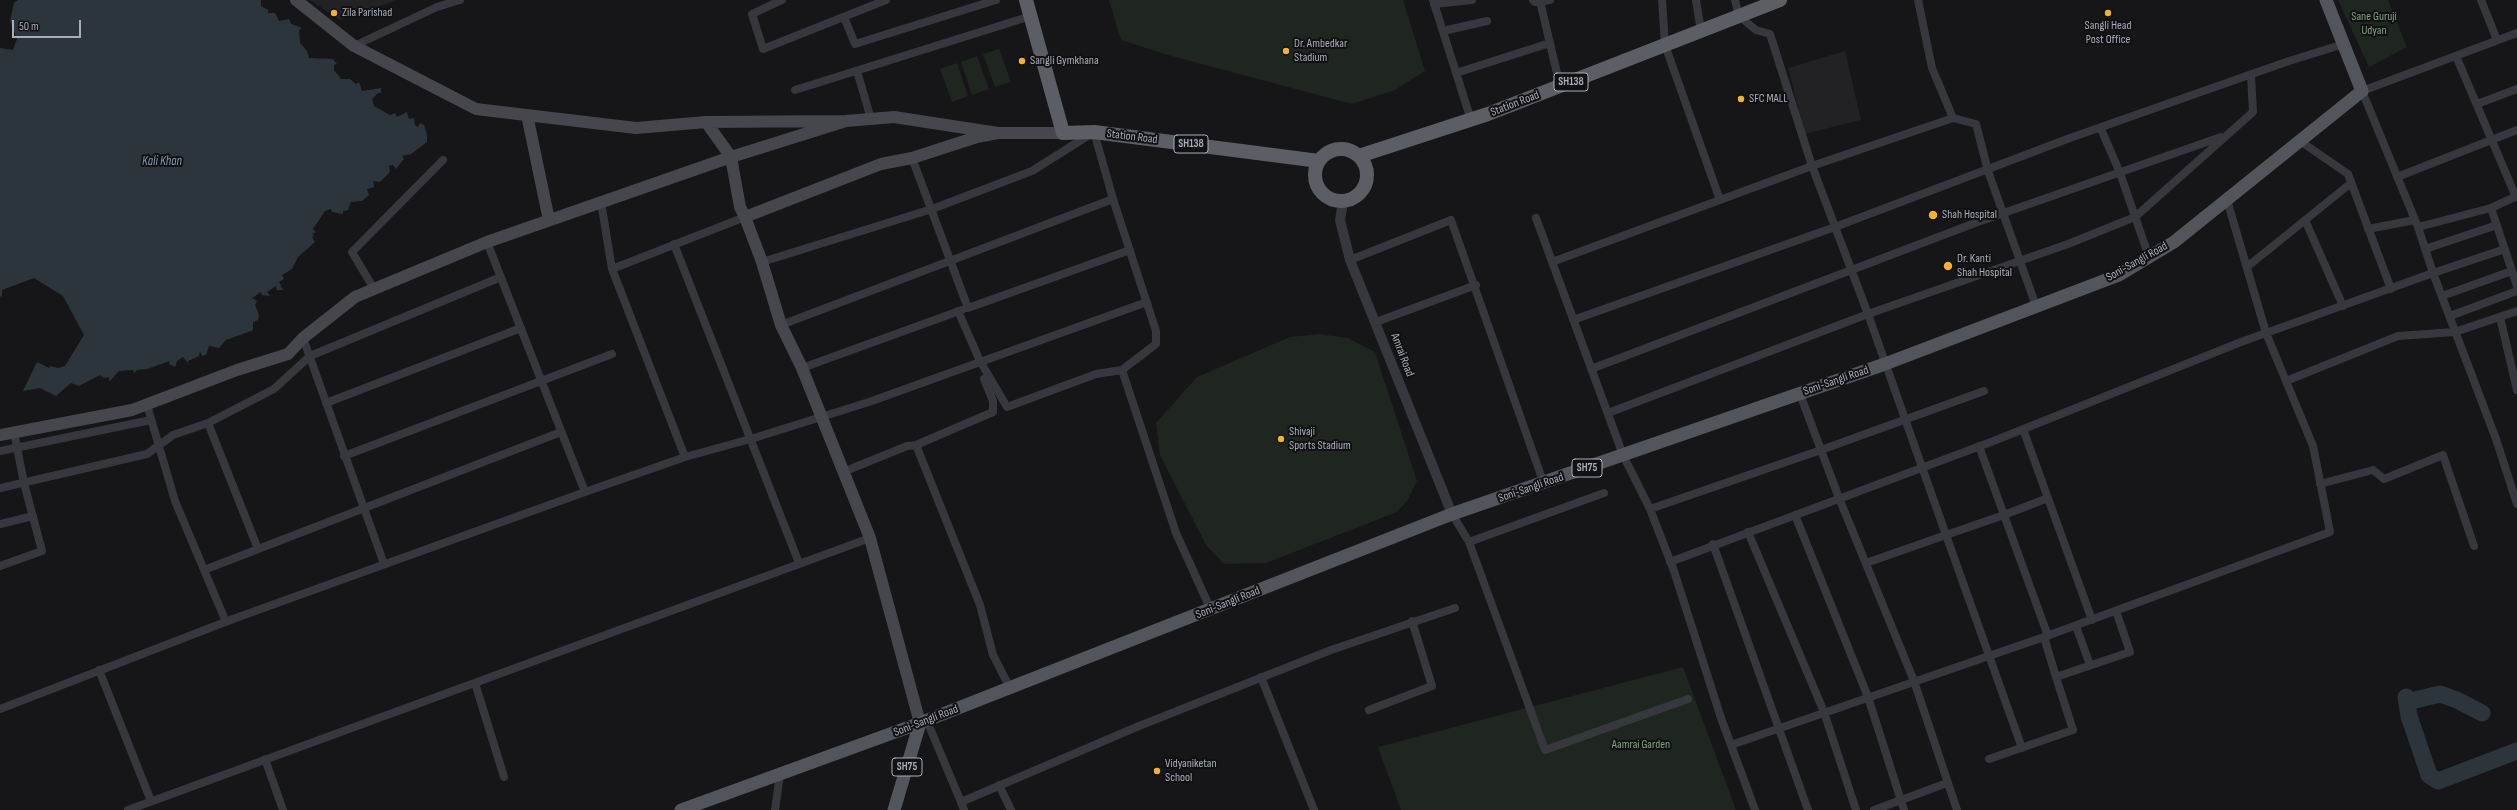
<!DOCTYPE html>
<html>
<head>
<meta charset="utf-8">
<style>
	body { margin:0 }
	#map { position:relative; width:2517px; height:810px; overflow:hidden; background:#161618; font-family:"Sofia Sans Condensed",sans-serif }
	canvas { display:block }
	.scale { position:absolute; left:12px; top:20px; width:69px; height:18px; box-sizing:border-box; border:2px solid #a8adb8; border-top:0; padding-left:5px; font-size:12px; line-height:14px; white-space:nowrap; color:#a8adb8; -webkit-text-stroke:3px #111113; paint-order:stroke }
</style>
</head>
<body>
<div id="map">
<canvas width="2517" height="810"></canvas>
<div class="scale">50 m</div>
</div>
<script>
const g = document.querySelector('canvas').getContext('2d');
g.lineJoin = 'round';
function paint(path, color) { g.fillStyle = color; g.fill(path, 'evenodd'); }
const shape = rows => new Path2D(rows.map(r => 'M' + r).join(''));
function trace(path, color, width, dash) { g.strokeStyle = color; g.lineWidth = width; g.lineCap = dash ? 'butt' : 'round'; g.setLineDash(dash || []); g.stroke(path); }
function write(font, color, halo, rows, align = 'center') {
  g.font = font + ' "Sofia Sans Condensed",sans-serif'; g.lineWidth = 4; g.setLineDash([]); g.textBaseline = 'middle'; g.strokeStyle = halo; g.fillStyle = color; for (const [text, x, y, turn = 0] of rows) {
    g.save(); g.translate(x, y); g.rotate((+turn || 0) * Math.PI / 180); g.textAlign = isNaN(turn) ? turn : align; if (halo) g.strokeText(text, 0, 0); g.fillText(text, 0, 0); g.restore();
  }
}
paint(shape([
	[310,0,397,0,340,20],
	[1845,51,1861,120,1805,134,1788,68]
]), '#222225');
paint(shape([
	[1109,0,1403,0,1425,71,1395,90,1352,104,1168,55,1121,40],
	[2338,0,2388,0,2407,47,2369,67],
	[999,49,1011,82,995,87,983,54],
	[977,56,989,89,972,95,961,62],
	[957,63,968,96,952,102,940,69],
	[1319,334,1348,338,1375,352,1417,481,1407,501,1397,512,1266,563,1224,564,1206,545,1160,455,1156,423,1197,377,1290,337],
	[1683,667,1736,810,1401,810,1378,747]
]), '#1e261f');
paint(shape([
	[18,0,261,0,261,6,268,10,268,13,275,13,279,21,289,19,291,24,302,28,299,30,300,43,307,51,309,58,333,59,337,64,334,65,334,70,341,79,350,79,356,84,359,82,362,91,381,88,381,93,378,93,372,99,374,106,390,115,395,113,397,117,407,112,409,119,414,118,415,125,418,127,420,123,424,125,427,135,427,142,411,154,402,156,404,159,396,169,393,165,389,166,390,172,380,182,373,181,374,187,367,189,369,195,362,201,351,202,348,210,343,211,343,214,332,212,331,209,325,211,313,229,316,232,312,234,314,236,312,237,315,242,298,257,292,269,282,275,284,279,279,282,283,290,277,290,276,286,267,292,270,296,262,295,261,292,252,298,257,301,255,305,259,315,258,320,253,322,253,330,251,331,226,340,219,348,209,346,206,355,202,356,200,351,199,356,188,361,189,364,183,357,177,361,175,367,169,364,170,361,147,369,137,370,134,373,133,370,119,371,109,382,109,377,104,378,100,375,79,386,71,383,56,396,40,388,23,391,37,362,49,368,50,366,58,368,65,366,84,335,63,296,34,278,2,290,2,297,0,296,0,48,13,50,17,39,10,21,14,3]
]), '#2c353c');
trace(shape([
	[2482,713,2457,700,2440,694,2411,701,2406,697,2409,716,2429,775,2438,781,2517,751]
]), '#2c353c', 17);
trace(shape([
	[782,0,752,14,763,49,886,0],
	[1433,0,1471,120],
	[1533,0,1535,2,1550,0],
	[1662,0,1665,45,1720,200],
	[1696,0,1701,31],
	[1735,0,1739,16,1756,30,1770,34,1812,166,1953,118],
	[1918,0,1932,68,1953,118,1976,124,1988,171,2036,306],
	[2481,0,2497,40],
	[1540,1,1560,86],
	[1434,4,1472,0],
	[844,17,855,44,996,0],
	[1443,31,1487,21],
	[2517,33,2362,91,2418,227,2491,208,2517,196],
	[354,46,437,7,460,0],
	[2456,56,2516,197],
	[857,71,871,119],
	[1456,73,1550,43],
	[795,90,1031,16],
	[2477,104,2517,89],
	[2101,129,2120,173,2149,257],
	[2300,141,2348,174,2391,289],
	[912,158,968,308,1130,250],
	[2397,177,2517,130],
	[601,202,612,269,685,457],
	[2491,208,2517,286],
	[1536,218,1623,455,1650,509,1674,571,1721,718,1755,810],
	[2305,220,2343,306],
	[2368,229,2415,220],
	[487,242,585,492],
	[674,244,799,563],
	[2425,249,2497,225],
	[2505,249,2433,273,2496,439,2517,504],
	[1350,260,1451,220,1544,484],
	[762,262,932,209,1032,171,1094,132,1113,199,1156,331,1156,344,1122,370,1096,374,1007,407,980,361,958,311],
	[1552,262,1812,166,1868,314,2068,244,2135,217,2253,112,2251,75],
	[2247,267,2351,183],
	[612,269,745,217],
	[374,289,352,252,443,160],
	[2442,296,2512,271],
	[2450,316,2517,291],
	[2500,317,2517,390],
	[1573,320,1835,227,2070,138,2289,61,2344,44],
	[1376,322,1476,285],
	[781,325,1113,199],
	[303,338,384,564],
	[802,368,962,310],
	[1591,369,1975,223,2221,137],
	[1122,370,1176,533,1211,610],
	[2286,381,2398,336,2455,332,2517,311],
	[1800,394,1839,498,1914,681,1957,810],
	[326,403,521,328],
	[147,405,175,501,226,622],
	[1608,413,1868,314,1946,535,2004,515,2048,636],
	[208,423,258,549],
	[2023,429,2092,620],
	[916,445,980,605,993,655,1010,688],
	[1979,446,2004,515,2048,498],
	[0,451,151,420],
	[344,456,612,354],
	[843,472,907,446,916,445,993,412,993,401,984,379],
	[2320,484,2373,470,2384,479,2443,455,2474,546],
	[0,488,147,454,173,435,208,423,274,389,310,356,501,277],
	[1650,509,1821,450,1984,391],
	[1452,514,1469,542,1545,750,1688,699],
	[1795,515,1868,697,1904,810],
	[0,524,33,516],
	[1748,532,1824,712,1856,810],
	[1469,542,1604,493],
	[1713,544,1808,810],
	[1670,562,1991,442,2241,342,2433,273,2418,227],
	[1866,563,1946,535,2022,748],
	[0,566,42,551,24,483,14,432],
	[204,570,561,432],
	[2076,626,2090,665],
	[2044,637,2056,677,2130,652,2116,611],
	[99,670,151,801],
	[1261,677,1314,810],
	[475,683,504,777],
	[0,709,233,619,585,492,685,457,754,438,869,402,1147,302],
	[1369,710,1432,686,1412,621],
	[927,721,961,802],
	[1731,745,2044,637,2330,532,2313,446,2266,333,2227,200],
	[265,759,283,810],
	[1989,759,2073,730,2056,677],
	[999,785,1011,810],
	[128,810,870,538],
	[775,810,780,774],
	[964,810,961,802,1139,726,1331,650,1455,608],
	[1874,810,1947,783]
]), '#37383d', 8);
trace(shape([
	[1343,202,1340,220,1350,260,1452,514]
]), '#37383d', 10);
trace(shape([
	[296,0,354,46,476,109,636,128,706,122,731,157,740,207,745,217,881,164,912,158,977,137,998,133],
	[527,115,549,220],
	[706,122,846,121,894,117,998,133,1063,133],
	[745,217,762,262,781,325,802,368,870,538,920,723],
	[0,435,132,410,237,370,288,354,303,338,355,297,374,289,487,242,731,157,846,121]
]), '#45474d', 12);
trace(shape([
	[681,810,920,723,1452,514,1885,364,2119,275,2174,242,2362,91,2326,0],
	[894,810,920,723]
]), '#53555c', 13);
trace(shape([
	[1026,0,1063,133,1094,132,1319,161],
	'1315 175a26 26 0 1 1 52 0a26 26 0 1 1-52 0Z',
	[1359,156,1488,114,1780,0]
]), '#5b5e65', 14);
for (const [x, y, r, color] of [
	[334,13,4,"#f2b134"],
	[2108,13,4,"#f2b134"],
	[1286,51,4,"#f2b134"],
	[1022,61,4,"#f2b134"],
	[1741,99,4,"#f2b134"],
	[1933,215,5,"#f2b134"],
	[1948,266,5,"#f2b134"],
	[1281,439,4,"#f2b134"],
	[1157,771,4,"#f2b134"]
]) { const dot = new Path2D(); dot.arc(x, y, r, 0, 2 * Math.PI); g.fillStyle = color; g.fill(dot); trace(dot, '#111113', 1.5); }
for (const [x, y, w] of [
	[1571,82,34],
	[1191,144,34],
	[1587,468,30],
	[907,767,30]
]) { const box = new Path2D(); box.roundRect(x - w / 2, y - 9, w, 18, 3); g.fillStyle = '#111113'; g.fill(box); trace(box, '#a8adb8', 1); }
write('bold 11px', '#a8adb8', null, [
	["SH138",1571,82],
	["SH138",1191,144],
	["SH75",1587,468],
	["SH75",907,767]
]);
write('12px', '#a8adb8', '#111113', [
	["Zila Parishad",342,13],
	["Sangli Head",2108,26,"center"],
	["Post Office",2108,40,"center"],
	["Dr. Ambedkar",1294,44],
	["Stadium",1294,58],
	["Sangli Gymkhana",1030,61],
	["SFC MALL",1749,99],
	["Shah Hospital",1942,215],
	["Dr. Kanti",1957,259],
	["Shah Hospital",1957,273],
	["Shivaji",1289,432],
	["Sports Stadium",1289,446],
	["Vidyaniketan",1165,764],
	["School",1165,778]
], 'left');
write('12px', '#7fa381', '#111113', [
	["Sane Guruji",2374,17],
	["Udyan",2374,31],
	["Aamrai Garden",1641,745]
]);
write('12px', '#a8adb8', '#111113', [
	["Station Road",1515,104,-21],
	["Station Road",1132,137,7],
	["Soni-Sangli Road",2137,262,-29],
	["Amrai Road",1402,355,69],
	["Soni-Sangli Road",1836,381,-19],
	["Soni-Sangli Road",1531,488,-19],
	["Soni-Sangli Road",1228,603,-22],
	["Soni-Sangli Road",926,721,-21]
]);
write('italic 13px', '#7f9bb3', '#111113', [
	["Kali Khan",162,162]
]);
</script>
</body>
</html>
